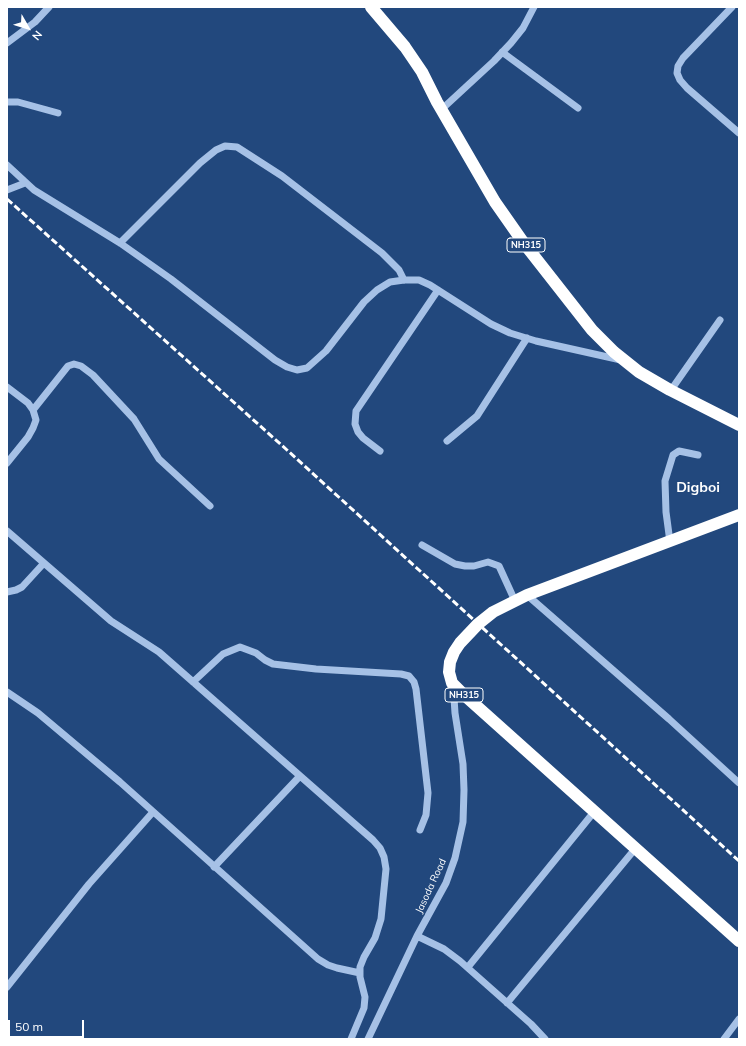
<!DOCTYPE html>
<html>
<head>
<meta charset="utf-8">
<style>
	body { margin:0 }
	#map { position:relative; width:746px; height:1046px; overflow:hidden; background:#22487d; font-family:Mulish,sans-serif }
	canvas { display:block }
	.frame { position:absolute; inset:0; border:8px solid #fff; pointer-events:none }
	.north { position:absolute; left:8px; top:8px; width:40px; height:40px; -webkit-text-stroke:3px #22487d; paint-order:stroke; rotate:129deg; font-size:11px; font-weight:700; line-height:16px; text-align:center; color:#fff }
	.north::after { content:''; display:block; margin:auto; width:14px; height:18px; background:#fff; clip-path:polygon(50% 0,100% 100%,50% 72%,0 100%) }
	.scale { position:absolute; left:8px; top:1020px; width:76px; height:18px; box-sizing:border-box; border:2px solid #fff; border-top:0; padding-left:5px; font-size:12px; line-height:14px; white-space:nowrap; color:#fff; -webkit-text-stroke:3px #22487d; paint-order:stroke }
</style>
</head>
<body>
<div id="map">
<canvas width="746" height="1046"></canvas>
<div class="frame"></div>
<div class="north">N</div>
<div class="scale">50 m</div>
</div>
<script>
const g = document.querySelector('canvas').getContext('2d');
g.lineJoin = 'round';
const shape = rows => new Path2D(rows.map(r => 'M' + r).join(''));
function trace(path, color, width, dash) { g.strokeStyle = color; g.lineWidth = width; g.lineCap = dash ? 'butt' : 'round'; g.setLineDash(dash || []); g.stroke(path); }
function write(font, color, halo, rows, align = 'center') {
  g.font = font + ' Mulish,sans-serif'; g.lineWidth = 3; g.setLineDash([]); g.textBaseline = 'middle'; g.strokeStyle = halo; g.fillStyle = color; for (const [text, x, y, turn = 0] of rows) {
    g.save(); g.translate(x, y); g.rotate((+turn || 0) * Math.PI / 180); g.textAlign = isNaN(turn) ? turn : align; if (halo) g.strokeText(text, 0, 0); g.fillText(text, 0, 0); g.restore();
  }
}
trace(shape([
	[732,7,683,58,678,66,677,73,680,80,687,88,739,133],
	[7,43,35,22,49,7],
	[502,52,578,108],
	[7,102,18,102,58,113],
	[442,109,494,61,511,43,523,28,534,7],
	[7,165,34,190,120,243,171,279,275,360,287,367,297,370,307,368,326,351,364,302,377,290,390,282,404,280,419,280,430,285,491,324,510,333,536,341,621,360],
	[7,190,25,183],
	[120,243,200,163,216,150,225,146,237,147,282,176,382,253,399,270,404,280],
	[7,387,28,403,33,410,36,420,33,428,28,437,7,463],
	[671,390,720,320],
	[33,410,68,366,74,364,81,366,93,375,134,419,159,459,210,506],
	[447,441,477,416,527,338],
	[380,451,363,438,358,432,355,424,356,411,438,290],
	[7,531,44,563,22,587,16,590,7,592],
	[670,542,666,512,665,481,673,455,679,451,698,455],
	[422,545,455,564,465,566,474,566,488,562,499,566,515,601],
	[44,563,111,621,159,652,373,840,380,848,384,857,386,869,381,919,375,938,364,957,360,967,360,977,365,997,364,1008,351,1039],
	[527,595,669,719,739,783],
	[193,682,223,654,240,647,256,653,265,660,273,664,316,669,401,674,409,676,414,682,416,689,428,793,426,815,420,830],
	[7,692,38,713,120,782,318,959,328,965,337,968,360,973],
	[214,867,300,776],
	[417,936,444,949,460,961,531,1024,545,1039],
	[468,967,594,812],
	[7,987,89,884,153,812],
	[507,1003,635,849],
	[368,1039,417,936,446,883,455,858,463,822,464,790,463,764,455,713,453,683],
	[724,1039,739,1019]
]), '#a6c1e6', 7);
trace(shape([
	[371,7,405,47,422,72,437,102,495,202,523,242,592,330,614,352,639,372,670,390,739,425],
	[739,515,527,595,493,612,478,624,460,643,454,652,450,662,449,672,452,683,462,693,739,941]
]), '#fff', 12);
trace(shape([
	[7,199,287,450,739,861]
]), '#fff', 3, [7, 3]);
for (const [x, y, w] of [
	[526,245,38],
	[464,695,38]
]) { const box = new Path2D(); box.roundRect(x - w / 2, y - 7, w, 14, 3); g.fillStyle = '#22487d'; g.fill(box); trace(box, '#fff', 1); }
write('bold 9px', '#fff', null, [
	["NH315",526,245],
	["NH315",464,695]
]);
write('10px', '#fff', '#22487d', [
	["Jasoda Road",431,886,-65]
]);
write('bold 14px', '#fff', '#22487d', [
	["Digboi",698,488]
]);
</script>
</body>
</html>
